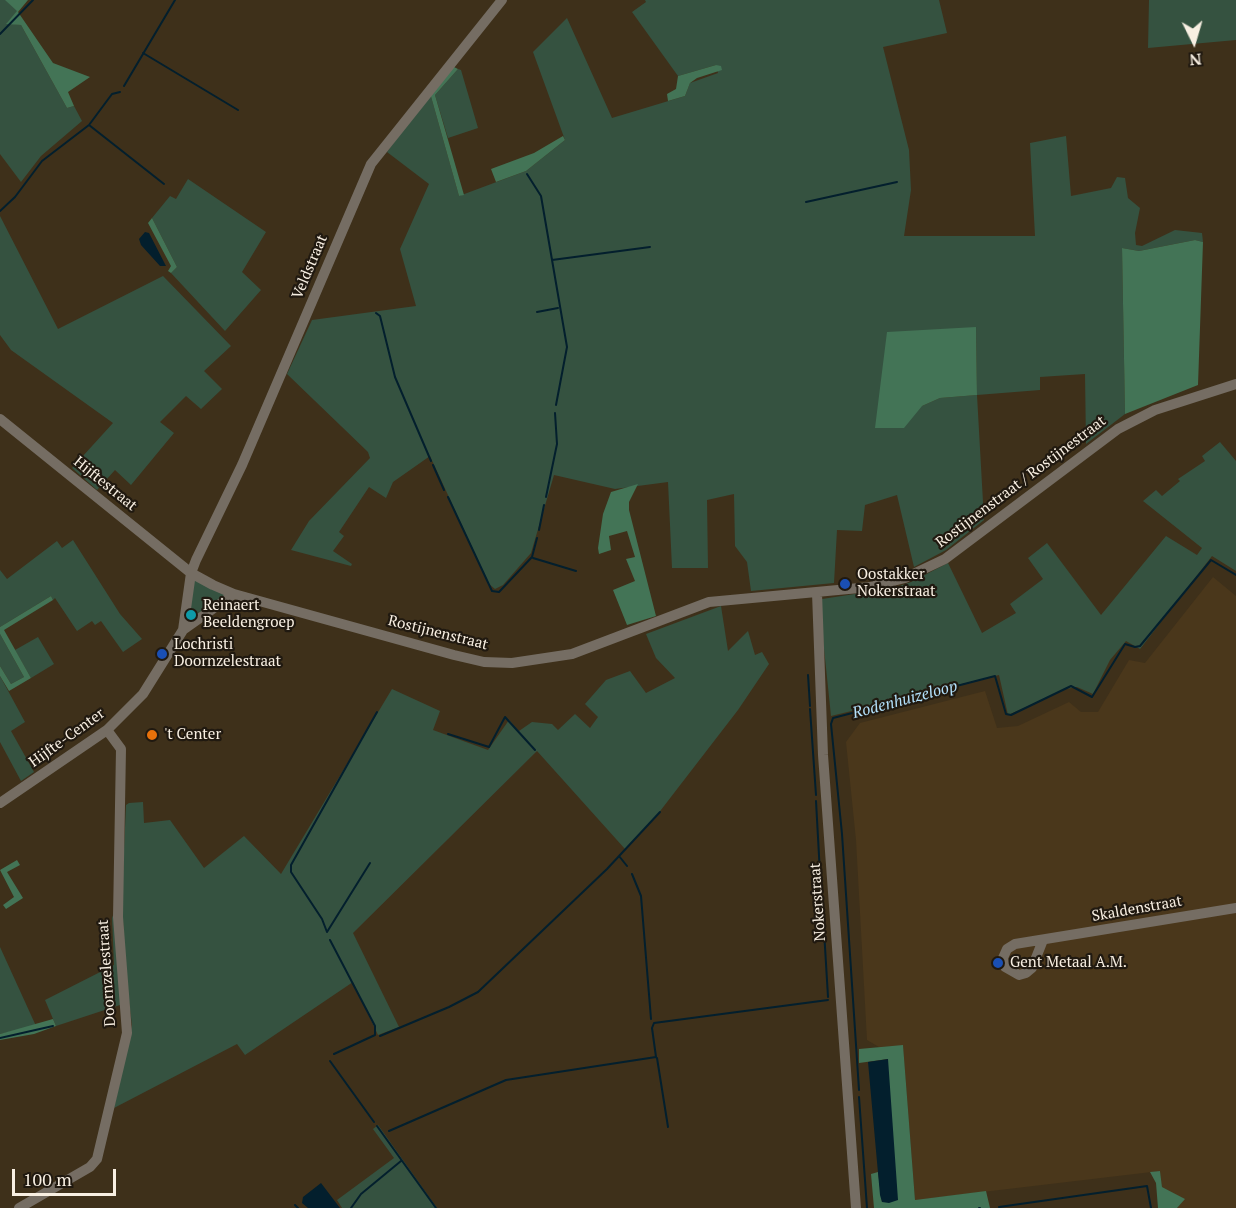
<!DOCTYPE html>
<html>
<head>
<meta charset="utf-8">
<style>
	body { margin:0 }
	#map { position:relative; width:1236px; height:1208px; overflow:hidden; background:#3e301a; font-family:"PT Serif",serif }
	canvas { display:block }
	.north { position:absolute; left:1164px; top:12px; width:60px; height:60px; -webkit-text-stroke:4px #201910; paint-order:stroke; rotate:175deg; font-size:16px; font-weight:700; line-height:24px; text-align:center; color:#f8efe2 }
	.north::after { content:''; display:block; margin:auto; width:21px; height:27px; background:#f8efe2; clip-path:polygon(50% 0,100% 100%,50% 72%,0 100%) }
	.scale { position:absolute; left:12px; top:1169px; width:104px; height:27px; box-sizing:border-box; border:3px solid #f8efe2; border-top:0; padding-left:8px; font-size:18px; line-height:21px; white-space:nowrap; color:#f8efe2; -webkit-text-stroke:4px #201910; paint-order:stroke }
</style>
</head>
<body>
<div id="map">
<canvas width="1236" height="1208"></canvas>
<div class="north">N</div>
<div class="scale">100 m</div>
</div>
<script>
const g = document.querySelector('canvas').getContext('2d');
g.lineJoin = 'round';
function paint(path, color) { g.fillStyle = color; g.fill(path, 'evenodd'); }
const shape = rows => new Path2D(rows.map(r => 'M' + r).join(''));
function trace(path, color, width, dash) { g.strokeStyle = color; g.lineWidth = width; g.lineCap = dash ? 'butt' : 'round'; g.setLineDash(dash || []); g.stroke(path); }
function write(font, color, halo, rows, align = 'center') {
  g.font = font + ' "PT Serif",serif'; g.lineWidth = 4.5; g.setLineDash([]); g.textBaseline = 'middle'; g.strokeStyle = halo; g.fillStyle = color; for (const [text, x, y, turn = 0] of rows) {
    g.save(); g.translate(x, y); g.rotate((+turn || 0) * Math.PI / 180); g.textAlign = isNaN(turn) ? turn : align; if (halo) g.strokeText(text, 0, 0); g.fillText(text, 0, 0); g.restore();
  }
}
paint(shape([
	[1213,577,1236,596,1236,1208,1177,1208,1184,1199,1162,1187,1160,1171,915,1200,903,1046,879,1047,867,1040,856,840,846,742,860,723,985,691,997,728,1018,726,1069,702,1081,712,1098,712,1129,660,1145,663]
]), '#4a371b');
paint(shape([
	[0,0,6,0,18,11,7,23,21,25,67,108,74,106,82,121,41,156,21,182,0,154],
	[645,0,939,0,947,33,883,47,909,150,911,190,904,236,1035,236,1030,143,1066,136,1071,196,1111,188,1117,177,1125,178,1128,198,1140,208,1135,233,1136,245,1142,246,1175,230,1202,233,1203,242,1195,240,1139,251,1122,248,1125,414,1086,444,1085,374,1040,377,1040,390,977,395,984,520,946,550,914,567,897,495,865,505,862,531,837,530,834,583,751,591,747,562,735,546,734,494,707,500,708,568,672,568,668,482,615,489,554,475,531,553,503,585,495,589,489,584,430,456,393,482,386,498,369,487,339,532,344,536,333,551,352,564,351,566,291,550,309,521,370,458,368,452,287,374,312,320,416,306,400,249,429,184,387,152,430,93,459,196,526,171,565,140,533,52,567,18,612,118,685,96,690,83,718,73,716,65,678,76,632,12,646,2],
	[976,327,977,395,940,398,922,406],
	[1149,0,1236,0,1236,40,1148,48],
	[458,69,461,70,478,128,448,138,435,95],
	[188,179,266,232,242,272,261,290,225,331,171,273,177,267,152,218,170,196,176,199],
	[0,216,58,329,163,276,231,346,204,371,222,389,201,409,186,396,160,422,174,433,131,485,115,470,97,490,72,468,113,423,11,350,0,335],
	[1220,442,1236,461,1236,571,1212,556,1140,649,1126,641,1110,660,1093,694,1077,687,1066,689,1008,715,999,675,831,716,820,610,822,599,894,588,911,582,948,563,982,633,1016,613,1010,604,1043,579,1028,558,1047,543,1101,615,1166,536,1197,555,1202,548,1143,501,1156,490,1162,496,1180,481,1178,479,1205,461,1202,456],
	[73,540,120,614,142,639,123,652,101,621,95,625,92,621,77,631,55,598,53,600,51,596,0,627,0,570,7,579,57,541,62,548],
	[191,573,234,594,183,630],
	[721,606,728,651,748,631,755,655,762,652,769,664,738,710,654,819,625,849,537,751,353,933,399,1027,378,1035,353,982,245,1055,237,1044,114,1108,132,1025,125,970,122,895,126,805,129,803,143,802,144,823,170,820,204,868,244,836,281,874,392,689,440,711,433,730,488,750,509,720,519,731,532,722,552,724,558,730,575,714,590,728,598,717,585,704,606,680,630,671,646,693,675,678,656,658,646,634],
	[0,634,24,677,11,684,0,666],
	[38,637,54,664,31,678,15,650],
	[0,676,25,722,11,731,34,772,21,781,0,742],
	[115,910,123,1004,56,1026,45,1000,114,965,112,918],
	[0,947,36,1026,0,1034],
	[378,1125,383,1132,437,1208,342,1208,337,1200,394,1158,373,1129]
]), '#355240');
paint(shape([
	[5,0,28,0,18,12,53,63,90,77,68,92,74,106,67,108,21,25,6,24,17,11],
	[716,65,721,66,722,70,697,78,690,83,685,96,668,101,667,94,676,89,678,76],
	[452,66,458,69,435,95,464,195,459,196,430,93],
	[563,136,565,140,526,171,496,182,491,169,534,153],
	[152,218,177,267,171,273,168,271,171,266,148,223],
	[1195,240,1203,242,1198,385,1125,414,1122,248,1139,251],
	[976,327,977,395,940,398,922,406,904,428,875,428,887,332],
	[638,484,629,502,629,510,656,616,627,625,613,590,635,581,626,559,635,557,627,531,609,536,611,550,599,554,598,548,603,514,611,492],
	[51,596,53,600,4,630,31,678,9,691,0,676,0,666,11,684,24,677,0,634,0,627],
	[17,860,20,865,7,872,23,898,6,909,3,905,14,897,0,870],
	[53,1019,56,1026,34,1034,0,1040,0,1034],
	[903,1045,915,1200,986,1191,990,1208,874,1208,871,1174,878,1172,882,1202,888,1059,859,1063,859,1049],
	[1160,1171,1162,1187,1185,1199,1177,1208,1158,1208,1156,1183,1150,1172]
]), '#437456');
paint(shape([
	[145,232,149,233,166,266,160,266,141,245,139,239],
	[888,1059,898,1200,889,1203,882,1202,880,1195,868,1062],
	[321,1183,340,1208,308,1208,302,1203,303,1197]
]), '#031f2d');
trace(shape([
	[0,34,33,0],
	[143,53,238,110],
	[124,86,175,0],
	[89,125,164,184],
	[527,174,541,196,567,347,556,405],
	[806,202,897,182],
	[0,211,15,197,42,161,89,125,112,94,120,92],
	[552,260,650,247],
	[537,312,558,308],
	[376,313,380,316,395,377,431,461],
	[433,465,444,490],
	[448,497,492,591,499,592,532,557,537,538],
	[546,497,557,444,555,413],
	[539,530,544,505],
	[533,558,576,571],
	[808,675,810,706],
	[810,709,816,795],
	[448,734,489,747,505,717,535,750],
	[816,801,821,892],
	[619,856,627,866],
	[632,874,641,896,651,1019],
	[822,897,828,997],
	[327,932,322,919,291,872,291,865,377,712],
	[327,932,370,863],
	[330,940,375,1026,375,1035,334,1054],
	[380,1036,449,1007,478,992,607,869,660,812],
	[0,1038,53,1026],
	[657,1058,668,1127],
	[330,1061,374,1122],
	[859,1090,842,834,831,724,833,718,995,676,1006,714,1011,715,1071,686,1092,697,1125,644,1135,647,1140,646,1211,560,1236,575],
	[859,1097,867,1208],
	[377,1126,436,1208],
	[389,1131,506,1080,656,1057,652,1028,654,1023,828,1000],
	[295,1205,298,1208],
	[999,1207,1147,1186,1151,1208],
	[351,1208,361,1194,401,1161],
	[979,1208,980,1208]
]), '#031f2d', 2);
trace(shape([
	[0,419,191,573,213,585,234,594,454,655,484,662,512,663,572,654,709,602,870,587,905,578,945,559,1118,429,1155,410,1236,384],
	[817,593,823,755,856,1208],
	[183,630,191,573,196,560,242,465,371,164,502,0],
	[0,803,107,730,143,694,183,630,234,594],
	[1043,940,1032,968,1026,973,1019,975,1005,967,1003,958,1007,949,1015,944,1236,908],
	[19,1208,90,1167,97,1159,127,1033,118,917,121,749,107,730]
]), '#756d63', 10);
for (const [x, y, r, color] of [
	[845,584,6,"#1a4fb4"],
	[191,615,6,"#0f9aa8"],
	[162,654,6,"#1a4fb4"],
	[152,735,6,"#e8710a"],
	[998,963,6,"#1a4fb4"]
]) { const dot = new Path2D(); dot.arc(x, y, r, 0, 2 * Math.PI); g.fillStyle = color; g.fill(dot); trace(dot, '#201910', 2); }
write('15px', '#f8efe2', '#201910', [
	["Veldstraat",310,267,-67],
	["Rostijnenstraat / Rostijnestraat",1021,482,-37],
	["Hijftestraat",105,484,39],
	["Rostijnenstraat",438,633,14],
	["Hijfte-Center",67,738,-36],
	["Nokerstraat",818,902,-94],
	["Skaldenstraat",1137,909,-10],
	["Doornzelestraat",107,973,-94]
]);
write('15px', '#f8efe2', '#201910', [
	["Oostakker",857,575],
	["Nokerstraat",857,592],
	["Reinaert",203,606],
	["Beeldengroep",203,623],
	["Lochristi",174,645],
	["Doornzelestraat",174,662],
	["'t Center",164,735],
	["Gent Metaal A.M.",1010,963]
], 'left');
write('italic 16px', '#b3e1fc', '#201910', [
	["Rodenhuizeloop",905,700,-15]
]);
</script>
</body>
</html>
